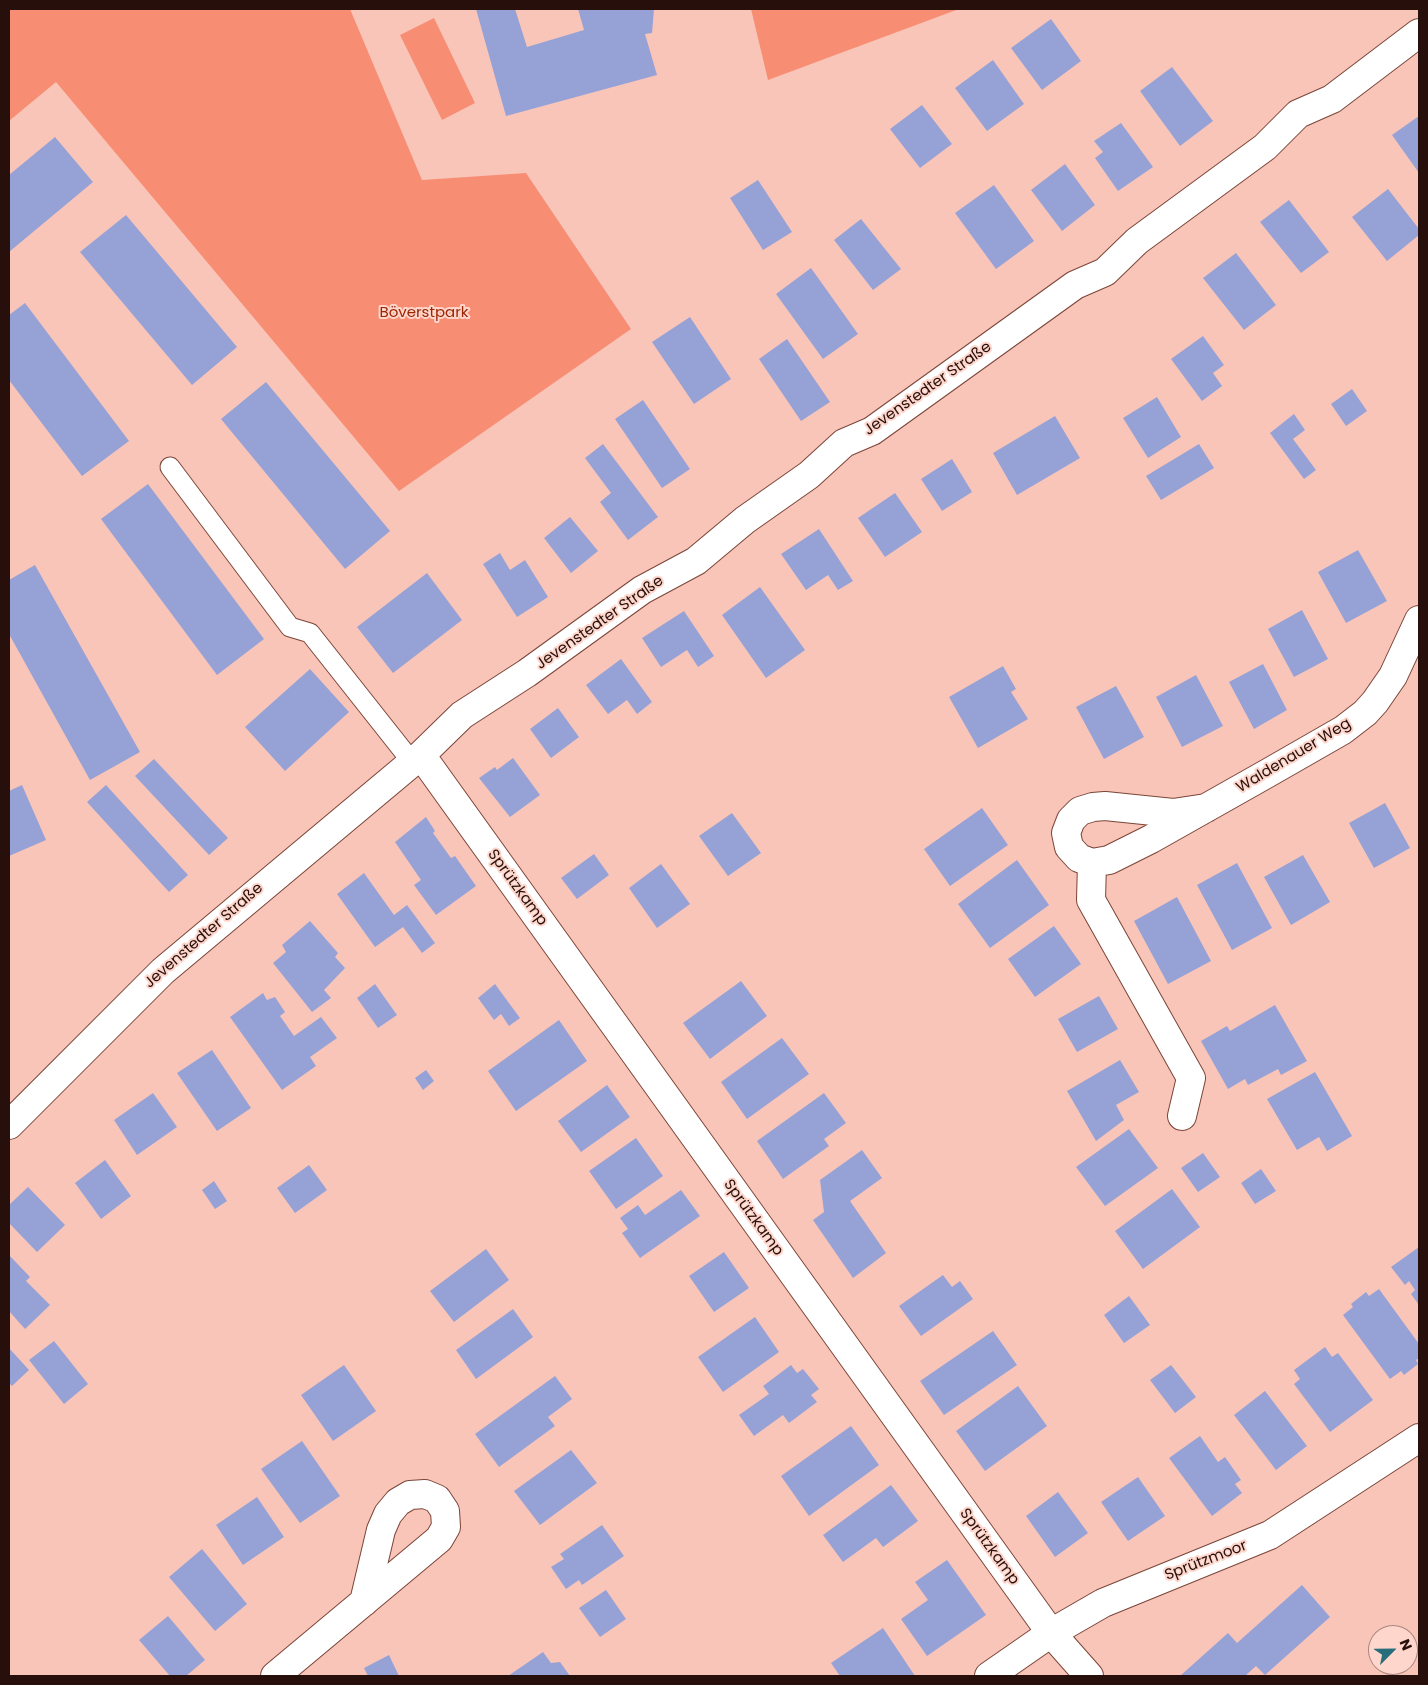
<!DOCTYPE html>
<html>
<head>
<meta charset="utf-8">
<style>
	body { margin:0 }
	#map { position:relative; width:1428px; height:1685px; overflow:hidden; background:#f9c5b9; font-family:Poppins,sans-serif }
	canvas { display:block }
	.frame { position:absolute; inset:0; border:10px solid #27100b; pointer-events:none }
	.north { position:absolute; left:1368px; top:1625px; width:50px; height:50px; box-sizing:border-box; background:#fed6cc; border:1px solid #a8877f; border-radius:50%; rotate:67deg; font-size:14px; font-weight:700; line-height:20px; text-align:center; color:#27100b }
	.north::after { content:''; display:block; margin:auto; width:18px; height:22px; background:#276d7b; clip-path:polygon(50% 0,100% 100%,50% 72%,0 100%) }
</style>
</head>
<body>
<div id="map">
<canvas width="1428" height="1685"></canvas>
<div class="frame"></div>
<div class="north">N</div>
</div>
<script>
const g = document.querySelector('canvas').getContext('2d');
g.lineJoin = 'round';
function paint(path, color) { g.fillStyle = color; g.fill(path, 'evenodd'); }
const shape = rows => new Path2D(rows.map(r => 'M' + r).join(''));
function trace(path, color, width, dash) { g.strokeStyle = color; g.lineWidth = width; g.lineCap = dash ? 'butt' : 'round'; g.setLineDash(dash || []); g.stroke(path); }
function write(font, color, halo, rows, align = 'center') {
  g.font = font + ' Poppins,sans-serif'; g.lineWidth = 4; g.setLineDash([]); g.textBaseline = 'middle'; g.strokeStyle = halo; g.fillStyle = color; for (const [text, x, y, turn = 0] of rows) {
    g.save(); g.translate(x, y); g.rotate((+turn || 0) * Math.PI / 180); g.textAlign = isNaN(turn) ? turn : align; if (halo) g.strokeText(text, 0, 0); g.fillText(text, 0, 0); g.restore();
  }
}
paint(shape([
	[9,9,350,9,422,180,526,173,631,329,399,491,56,82,9,121],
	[751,9,959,9,768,80],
	[434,18,475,103,442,120,400,35]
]), '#f78e74');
paint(shape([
	[476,9,515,9,527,47,584,30,578,9,654,9,652,33,645,34,657,75,506,116],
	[1051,19,1081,61,1042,90,1011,48],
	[993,60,1024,104,987,131,955,88],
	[1172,67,1213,121,1180,146,1140,91],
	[922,105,952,144,920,168,890,129],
	[1419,116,1419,173,1392,135],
	[1121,123,1153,167,1118,191,1095,158,1103,152,1094,141],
	[55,137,93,182,9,252,9,175],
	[1065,164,1095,205,1062,231,1031,190],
	[758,180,792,232,763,250,730,198],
	[994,185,1034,241,996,269,955,213],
	[1388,189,1419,229,1419,235,1387,261,1352,217],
	[1289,200,1329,252,1301,273,1260,222],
	[126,215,237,347,192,385,80,252],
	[861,219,901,269,873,290,834,240],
	[1236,253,1276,305,1244,330,1203,278],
	[811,268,858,334,823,359,776,294],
	[25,303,129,441,82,476,9,380,9,315],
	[690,317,731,379,694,404,652,342],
	[1203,336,1224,365,1213,373,1222,386,1202,401,1171,359],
	[787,339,830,402,801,421,759,359],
	[266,382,390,531,345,569,221,419],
	[1352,389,1367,411,1346,426,1331,404],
	[1157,397,1181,437,1148,458,1123,418],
	[643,400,690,469,662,488,615,419],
	[1294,414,1305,430,1293,439,1316,470,1304,479,1270,433],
	[1055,416,1080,458,1017,495,993,453],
	[603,444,658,517,628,540,600,502,611,493,585,458],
	[1199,444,1214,468,1161,500,1146,476],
	[952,459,972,492,942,511,921,479],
	[148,484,264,639,217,675,101,519],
	[895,493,922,532,885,557,858,518],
	[570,517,598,551,571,573,544,538],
	[819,529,853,581,838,590,828,575,806,590,781,554],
	[1358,550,1387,601,1346,623,1318,572],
	[500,553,510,570,525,560,548,597,517,617,483,564],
	[35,565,140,752,90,780,9,634,9,580],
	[427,573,462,620,393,673,357,627],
	[760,587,805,650,766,678,722,615],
	[1302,610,1328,659,1294,677,1268,629],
	[684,611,714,656,698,667,687,650,661,667,642,638],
	[621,659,652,702,637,714,627,700,608,714,586,685],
	[1263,664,1287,710,1254,729,1229,682],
	[1003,666,1016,689,1011,692,1028,719,978,748,949,697],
	[310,669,349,712,285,771,245,727],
	[1196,675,1223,726,1182,747,1156,697],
	[1116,686,1144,737,1104,759,1076,707],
	[558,708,579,737,551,758,530,729],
	[513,758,540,795,510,817,479,778,495,767,497,770],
	[154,759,228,838,209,855,135,776],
	[22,785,46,840,9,856,9,791],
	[106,785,188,875,169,892,87,802],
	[1385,803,1410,848,1374,868,1349,823],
	[982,808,1008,845,950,886,924,849],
	[732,813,761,853,728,876,699,836],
	[426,817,435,831,433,833,451,858,455,856,476,886,436,915,414,885,421,880,395,842],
	[594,854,609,875,577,899,561,878],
	[1303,855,1330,902,1291,925,1264,877],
	[1017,860,1049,905,990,948,958,904],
	[1237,863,1272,928,1232,950,1197,885],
	[661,864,690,904,657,928,629,888],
	[364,873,394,915,407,905,435,943,422,953,403,927,375,947,337,894],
	[1177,897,1211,961,1168,984,1134,921],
	[310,921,338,953,335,957,345,968,324,990,331,998,312,1012,273,963,286,952,282,945],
	[1054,926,1081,964,1035,997,1008,959],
	[741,981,767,1016,710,1059,683,1023],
	[375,984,397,1015,378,1028,357,998],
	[495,984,520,1018,509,1026,501,1014,494,1020,478,998],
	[263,993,267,1000,275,997,285,1012,280,1016,294,1036,321,1017,337,1038,310,1057,316,1066,282,1090,230,1017],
	[1099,996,1118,1029,1077,1052,1058,1019],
	[1275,1005,1307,1061,1281,1075,1278,1069,1248,1085,1245,1079,1228,1089,1201,1041,1227,1026,1230,1031],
	[559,1020,587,1061,516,1111,488,1071],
	[782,1038,809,1074,747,1119,721,1082],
	[212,1050,251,1108,217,1131,177,1073],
	[1120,1060,1139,1092,1116,1105,1124,1120,1096,1141,1067,1091],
	[426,1070,434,1081,423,1090,415,1078],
	[1315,1072,1352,1136,1327,1151,1319,1137,1297,1150,1267,1099],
	[607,1085,630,1117,581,1152,558,1121],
	[153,1093,177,1127,137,1155,114,1120],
	[824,1093,846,1123,824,1139,829,1146,783,1179,757,1141],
	[1129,1129,1158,1168,1105,1206,1076,1167],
	[636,1138,663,1176,616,1209,589,1171],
	[862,1150,882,1178,850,1201,886,1253,853,1278,813,1220,824,1212,820,1180],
	[1203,1153,1220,1177,1198,1192,1181,1168],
	[105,1160,131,1196,101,1219,75,1183],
	[309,1165,327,1190,295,1213,277,1188],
	[1261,1169,1276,1191,1255,1204,1241,1183],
	[214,1181,227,1201,215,1209,202,1190],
	[28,1187,65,1225,37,1252,9,1223,9,1205],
	[1172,1189,1200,1227,1143,1269,1115,1231],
	[681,1190,700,1216,640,1258,622,1233,628,1229,620,1218,638,1205,645,1215],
	[1419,1247,1419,1305,1411,1294,1415,1290,1409,1281,1405,1285,1391,1267],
	[486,1249,509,1280,454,1322,430,1291],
	[724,1252,749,1288,714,1312,689,1276],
	[9,1255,30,1277,26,1281,50,1305,25,1329,9,1311],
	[943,1275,952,1287,960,1281,973,1299,921,1336,899,1306],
	[1379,1289,1419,1344,1419,1358,1416,1360,1418,1364,1404,1375,1401,1371,1390,1379,1343,1315,1353,1307,1351,1304,1366,1292,1369,1296],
	[1129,1296,1150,1325,1124,1343,1104,1315],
	[513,1309,533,1337,476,1379,456,1350],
	[755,1317,779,1352,723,1392,698,1357],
	[993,1331,1017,1365,944,1415,920,1381],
	[54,1341,88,1384,64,1404,29,1360],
	[1325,1347,1332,1357,1338,1353,1373,1400,1330,1432,1294,1384,1300,1379,1294,1370],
	[9,1348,29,1370,12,1386,9,1383],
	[344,1365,376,1411,333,1441,301,1395],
	[791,1365,797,1373,803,1369,819,1389,811,1395,817,1402,789,1423,783,1415,754,1436,739,1415,769,1394,763,1386],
	[1171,1365,1196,1397,1175,1413,1150,1380],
	[555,1376,572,1399,548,1417,555,1426,499,1467,475,1434],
	[1018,1386,1047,1426,985,1471,956,1431],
	[1265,1391,1307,1446,1276,1470,1234,1415],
	[851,1426,879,1465,809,1516,781,1476],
	[1200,1436,1218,1462,1225,1457,1241,1480,1235,1484,1242,1493,1212,1516,1169,1458],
	[302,1441,340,1496,300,1523,261,1469],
	[571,1450,597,1483,540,1525,514,1491],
	[1138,1477,1165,1516,1128,1541,1101,1502],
	[891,1485,918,1521,883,1547,876,1538,843,1562,823,1535],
	[1058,1492,1088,1533,1055,1557,1026,1516],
	[257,1497,284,1537,243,1565,216,1525],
	[602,1525,624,1556,582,1585,579,1580,566,1589,551,1567,564,1559,560,1554],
	[202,1549,247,1604,215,1631,169,1577],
	[947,1560,986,1615,927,1656,901,1619,928,1600,915,1582],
	[1302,1585,1330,1617,1265,1675,1256,1666,1245,1676,1180,1676,1228,1633,1237,1643],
	[606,1590,626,1619,600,1637,579,1608],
	[168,1616,205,1660,186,1676,170,1676,139,1640],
	[883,1628,915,1676,840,1676,831,1663],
	[543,1652,551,1663,560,1662,570,1676,508,1676],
	[389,1655,399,1676,368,1676,364,1668]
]), '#96a2d6');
const service = shape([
	[170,467,290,627,310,633,412,762]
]);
const minor = shape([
	[421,755,1051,1633,1089,1676],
	[1206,808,1173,813,1105,806,1093,807,1080,811,1071,820,1066,833,1069,847,1079,858,1092,863,1109,860,1151,839,1206,808,1268,773,1343,730,1365,713,1375,702,1393,676,1419,620],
	[1092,863,1091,900,1191,1078,1182,1116],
	[9,1125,163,971,421,755,462,715,527,673,642,590,696,561,745,520,809,475,844,443,872,431,1075,285,1105,272,1137,241,1265,147,1298,114,1332,99,1419,33],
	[275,1676,439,1539,446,1527,445,1511,437,1499,425,1494,410,1495,398,1502,388,1514,381,1530,364,1602],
	[989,1676,1051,1633,1103,1603,1270,1535,1419,1438]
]);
trace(service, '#7b4538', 21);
trace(minor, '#7b4538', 30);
trace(service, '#fff', 19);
trace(minor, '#fff', 28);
write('15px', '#9c2504', '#fed6cc', [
	["Böverstpark",424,313]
]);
write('15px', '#27100b', '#fed6cc', [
	["Jevenstedter Straße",928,389,-35],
	["Jevenstedter Straße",600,623,-35],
	["Waldenauer Weg",1294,756,-31],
	["Sprützkamp",517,888,54],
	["Jevenstedter Straße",204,936,-41],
	["Sprützkamp",753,1218,54],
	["Sprützkamp",989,1547,54],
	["Sprützmoor",1206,1561,-21]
]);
</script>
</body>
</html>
